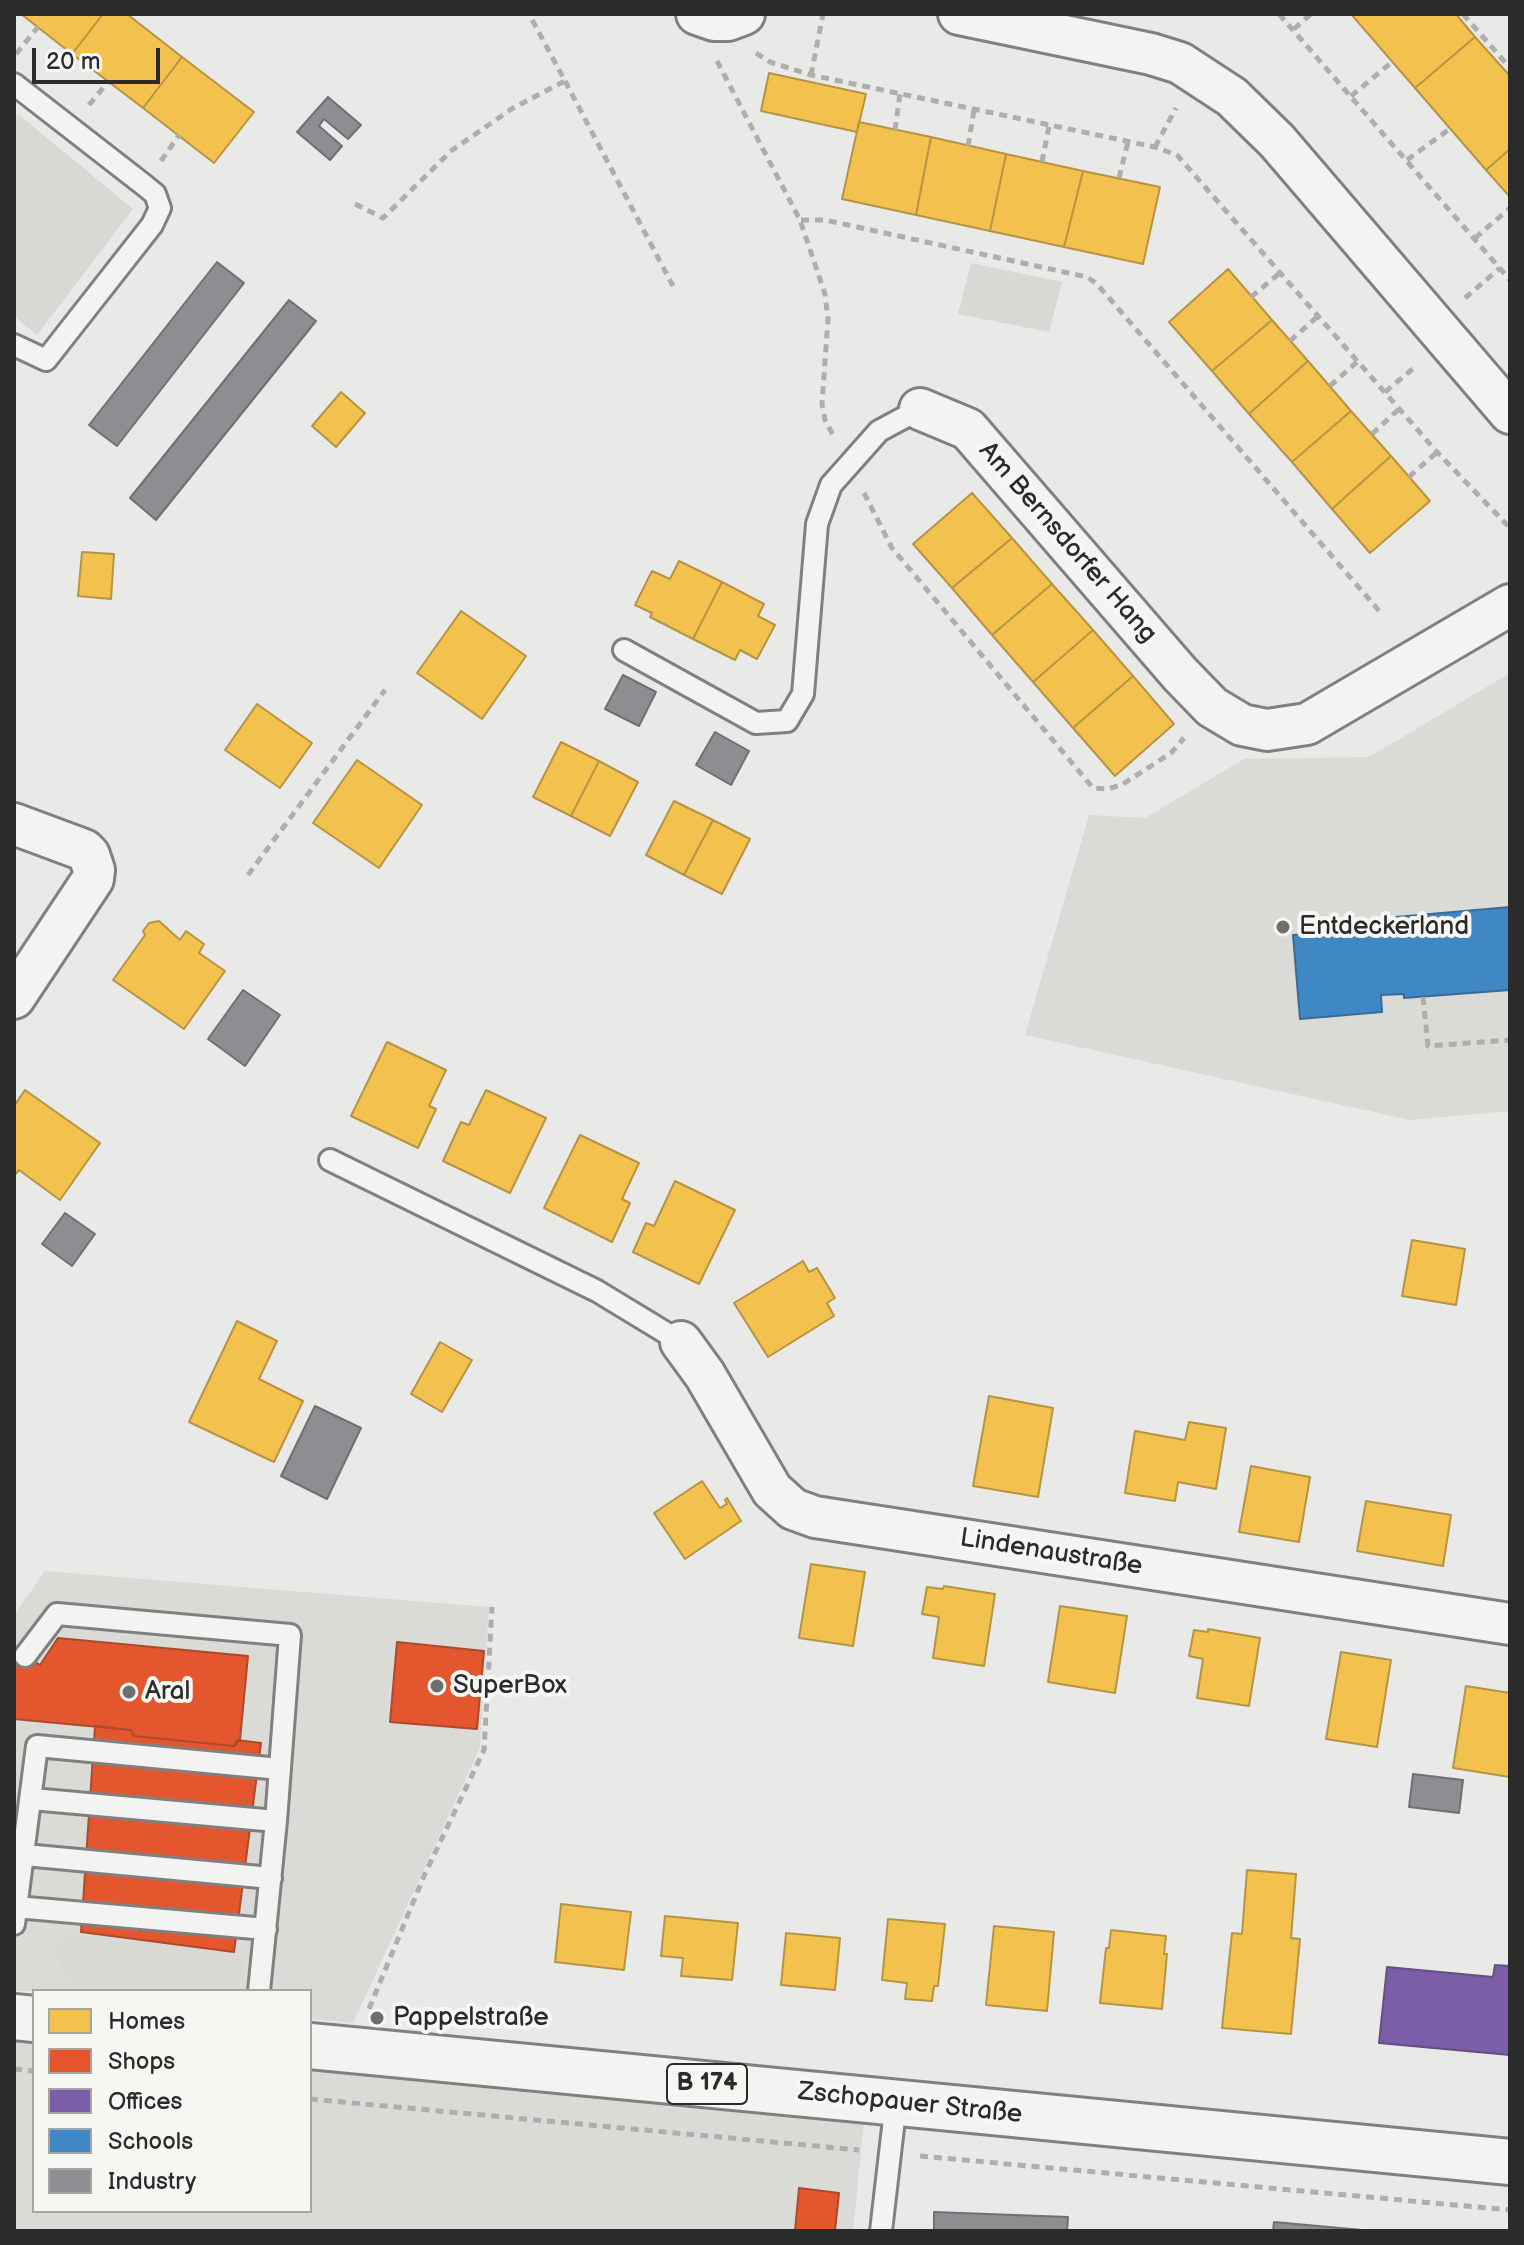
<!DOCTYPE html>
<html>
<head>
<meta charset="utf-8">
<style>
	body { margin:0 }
	#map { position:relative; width:1524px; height:2245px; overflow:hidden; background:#e9e9e7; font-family:"Balsamiq Sans",sans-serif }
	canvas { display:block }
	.frame { position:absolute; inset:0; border:16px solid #2b2b2b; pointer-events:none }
	.legend { position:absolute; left:32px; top:1989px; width:280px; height:224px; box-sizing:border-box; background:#f6f6f2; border:2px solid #a5a5a2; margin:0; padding:10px 14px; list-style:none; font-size:24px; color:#2b2b2b }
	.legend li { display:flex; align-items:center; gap:16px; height:40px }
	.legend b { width:40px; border:2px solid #a5a5a2 }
	.scale { position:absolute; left:32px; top:48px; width:128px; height:36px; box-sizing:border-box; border:4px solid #2b2b2b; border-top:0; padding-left:10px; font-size:24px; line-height:28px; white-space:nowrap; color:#2b2b2b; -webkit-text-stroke:6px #f6f6f2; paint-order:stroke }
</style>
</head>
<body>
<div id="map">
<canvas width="1524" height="2245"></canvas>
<div class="frame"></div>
<ul class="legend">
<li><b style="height:22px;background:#f2c14e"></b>Homes</li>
<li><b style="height:22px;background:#e4572e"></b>Shops</li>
<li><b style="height:22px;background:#7b5ea7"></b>Offices</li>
<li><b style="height:22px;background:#3f88c5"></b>Schools</li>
<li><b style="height:22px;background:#8d8d92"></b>Industry</li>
</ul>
<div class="scale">20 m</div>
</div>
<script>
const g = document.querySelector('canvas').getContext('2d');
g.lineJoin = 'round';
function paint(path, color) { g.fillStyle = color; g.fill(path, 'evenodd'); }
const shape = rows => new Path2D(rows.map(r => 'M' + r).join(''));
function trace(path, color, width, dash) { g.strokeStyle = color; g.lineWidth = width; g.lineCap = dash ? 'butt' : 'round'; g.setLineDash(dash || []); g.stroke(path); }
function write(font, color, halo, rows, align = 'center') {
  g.font = font + ' "Balsamiq Sans",sans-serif'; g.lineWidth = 8; g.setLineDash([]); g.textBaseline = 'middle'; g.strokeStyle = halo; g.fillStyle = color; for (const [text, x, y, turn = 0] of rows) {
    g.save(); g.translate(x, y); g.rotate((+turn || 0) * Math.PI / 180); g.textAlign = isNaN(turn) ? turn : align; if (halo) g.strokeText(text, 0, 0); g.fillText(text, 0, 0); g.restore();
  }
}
paint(shape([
	[1510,673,1510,1111,1410,1120,1025,1035,1089,815,1145,818,1244,759,1369,757],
	[45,1571,489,1607,480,1748,353,2023,310,2019,310,1991,14,1991,14,1615],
	[14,2040,34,2041,34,2211,310,2211,310,2065,865,2112,853,2231,14,2231]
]), '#dadad7');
paint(shape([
	[18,114,133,209,37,335,14,316,14,119],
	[971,263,1062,282,1049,332,958,314],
	[81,1932,234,1952,242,1960,246,1971,241,1983,227,1991,176,1991,76,1981,65,1972,58,1960,57,1949,64,1937]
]), '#d8d8d5');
const homes = shape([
	[21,14,103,14,72,54,21,14],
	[103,14,127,14,182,57,143,108,72,54,103,14],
	[1351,14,1456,14,1475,37,1415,88,1351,14],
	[1475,37,1510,76,1510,149,1486,170,1415,88,1475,37],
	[182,57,254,112,214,163,143,108,182,57],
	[769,73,866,94,857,132,761,111,769,73],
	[859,122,931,137,916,215,842,199,859,122],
	[931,137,1006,154,990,231,916,215,931,137],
	[1510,149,1510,197,1486,170,1510,149],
	[1006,154,1083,171,1064,247,990,231,1006,154],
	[1083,171,1160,187,1143,264,1064,247,1083,171],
	[1228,269,1272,320,1212,371,1169,322,1228,269],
	[1272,320,1308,361,1249,414,1212,371,1272,320],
	[1308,361,1351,411,1292,462,1249,414,1308,361],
	[341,392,365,413,336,447,312,426,341,392],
	[1351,411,1391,456,1332,509,1292,462,1351,411],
	[1391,456,1430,501,1370,553,1332,509,1391,456],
	[972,493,1012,538,952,588,913,544,972,493],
	[1012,538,1052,584,992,635,952,588,1012,538],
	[82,552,114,554,111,599,78,596,82,552],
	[679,561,722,582,693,639,650,617,652,613,635,605,652,571,670,579,679,561],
	[722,582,764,604,758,616,775,625,757,659,740,650,735,660,693,639,722,582],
	[1052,584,1093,630,1033,682,992,635,1052,584],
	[461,611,526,656,482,719,417,673,461,611],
	[1093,630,1133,676,1073,728,1033,682,1093,630],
	[1133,676,1174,724,1115,776,1073,728,1133,676],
	[257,704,312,743,280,788,225,750,257,704],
	[561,742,599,761,571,816,533,797,561,742],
	[357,760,422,805,379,868,313,823,357,760],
	[599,761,638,782,610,836,571,816,599,761],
	[674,801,713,820,684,875,646,855,674,801],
	[713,820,750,839,722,894,684,875,713,820],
	[159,921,180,940,186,931,204,944,199,953,225,971,184,1029,113,980,145,935,143,931,149,923,159,921],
	[387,1042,446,1070,429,1106,436,1109,418,1148,351,1116,387,1042],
	[25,1090,100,1143,60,1200,19,1170,14,1176,14,1106,25,1090],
	[486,1090,546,1118,510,1193,443,1161,461,1122,469,1125,486,1090],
	[580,1135,639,1163,622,1199,630,1203,612,1242,544,1208,580,1135],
	[675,1181,735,1210,699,1284,633,1252,646,1223,654,1226,675,1181],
	[1412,1240,1465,1249,1456,1305,1402,1296,1412,1240],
	[803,1261,809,1272,817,1268,835,1298,827,1303,834,1316,768,1357,734,1303,803,1261],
	[237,1321,277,1341,259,1379,303,1401,274,1462,189,1422,237,1321],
	[440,1342,472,1360,442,1412,411,1394,440,1342],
	[989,1396,1053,1408,1038,1497,973,1486,989,1396],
	[1189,1422,1226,1428,1216,1489,1178,1482,1175,1501,1125,1493,1135,1431,1185,1440,1189,1422],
	[1251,1466,1310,1477,1299,1542,1239,1532,1251,1466],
	[702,1481,720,1508,727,1504,725,1500,727,1498,741,1521,685,1559,654,1513,702,1481],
	[1366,1501,1451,1515,1443,1566,1357,1551,1366,1501],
	[811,1564,865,1572,853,1646,799,1638,811,1564],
	[944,1586,995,1594,984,1666,933,1658,939,1617,922,1614,927,1587,943,1589,944,1586],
	[1060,1606,1127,1616,1115,1693,1048,1682,1060,1606],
	[1208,1629,1260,1638,1249,1706,1197,1698,1203,1659,1189,1656,1194,1630,1208,1632,1208,1629],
	[1341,1652,1391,1660,1377,1747,1326,1739,1341,1652],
	[1466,1686,1510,1693,1510,1777,1453,1768,1466,1686],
	[1247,1870,1296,1874,1291,1938,1300,1939,1291,2034,1222,2028,1232,1933,1242,1934,1247,1870],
	[561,1904,631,1912,624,1970,555,1962,561,1904],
	[665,1916,738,1923,732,1980,681,1976,683,1958,661,1956,665,1916],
	[888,1919,945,1924,938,1986,934,1986,932,2001,905,1999,907,1983,882,1980,888,1919],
	[994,1926,1054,1932,1047,2011,986,2005,994,1926],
	[1111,1930,1166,1936,1164,1954,1167,1954,1162,2009,1100,2003,1106,1948,1109,1948,1111,1930],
	[786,1933,840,1938,835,1990,781,1985,786,1933]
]);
paint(homes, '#f2c14e');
trace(homes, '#b69444', 2);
const shops = shape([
	[58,1638,248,1656,240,1740,234,1746,134,1736,131,1730,14,1719,14,1649,40,1665,58,1638],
	[397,1642,484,1651,477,1729,390,1722,397,1642],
	[95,1726,131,1730,134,1736,234,1746,237,1740,261,1743,234,1952,81,1932,95,1726],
	[799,2188,839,2193,835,2231,795,2231,799,2188]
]);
paint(shops, '#e4572e');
trace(shops, '#ac4a2d', 2);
const offices = shape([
	[1495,1965,1510,1966,1510,2055,1379,2043,1387,1967,1493,1977,1495,1965]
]);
paint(offices, '#7b5ea7');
trace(offices, '#634f82', 2);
const schools = shape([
	[1510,907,1510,990,1404,998,1404,994,1381,995,1382,1012,1300,1019,1293,935,1372,928,1372,932,1397,930,1396,917,1510,907]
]);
paint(schools, '#3f88c5');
trace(schools, '#396c97', 2);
const industry = shape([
	[328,97,361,125,348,139,324,119,319,126,342,146,330,160,297,132,328,97],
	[217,262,244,283,117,446,89,425,217,262],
	[289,300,316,321,156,520,130,498,289,300],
	[623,675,656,692,639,726,605,709,623,675],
	[715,732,749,751,731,785,696,765,715,732],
	[243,990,280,1015,245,1066,208,1039,243,990],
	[65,1213,95,1234,72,1266,42,1244,65,1213],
	[315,1406,361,1428,327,1499,281,1476,315,1406],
	[1413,1774,1463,1780,1459,1813,1409,1807,1413,1774],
	[934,2212,1068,2217,1067,2231,934,2231,934,2212],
	[1274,2222,1373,2231,1273,2231,1274,2222]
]);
paint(industry, '#8d8d92');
trace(industry, '#707073', 2);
const service = shape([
	[14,84,144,185,155,194,160,208,152,225,46,360,14,345],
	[624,650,756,723,787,721,803,694,817,524,831,485,879,431,920,409],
	[330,1160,597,1291,681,1342],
	[25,1656,57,1614,290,1635,276,1821,259,1991],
	[32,1799,276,1821],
	[14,1854,271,1878],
	[16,1907,266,1929],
	[14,1924,37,1746,280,1769],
	[881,2231,896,2102]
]);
const minor = shape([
	[697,14,714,20,728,20,744,14],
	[959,14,1151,54,1180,63,1232,97,1277,141,1510,413],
	[920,409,968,429,1180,674,1212,707,1242,725,1267,730,1307,724,1510,605],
	[14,824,84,850,89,855,94,870,93,879,14,998],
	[681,1342,705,1375,772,1490,793,1509,815,1517,1510,1624]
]);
const primary = shape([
	[14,2017,34,2019],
	[310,2046,1510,2162]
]);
trace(service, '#808080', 26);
trace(minor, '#808080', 46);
trace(primary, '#808080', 50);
trace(shape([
	[1279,14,1510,280],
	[1463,14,1510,68],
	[1294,29,1311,14],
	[756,53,770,62,811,75,1155,147,1177,155,1437,452,1510,528],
	[16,54,38,27],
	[717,61,800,220,825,294,828,319,822,404,825,420,833,435],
	[811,75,823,14],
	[565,81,673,286],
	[1351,96,1392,62],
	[89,105,108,82],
	[895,130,900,94],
	[968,146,974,110],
	[1155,147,1176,108],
	[1407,160,1451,128],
	[161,161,179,135],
	[1042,162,1049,126],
	[1119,178,1128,142],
	[355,204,383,218,451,151,513,108,565,81,529,14],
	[801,220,825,220,1087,277,1097,284,1381,613],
	[1475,238,1510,208],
	[1251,297,1281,272],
	[1465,298,1500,268],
	[1290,341,1318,316],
	[1330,386,1358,361],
	[1385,392,1415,367],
	[1372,434,1399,409],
	[1409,477,1437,452],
	[864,493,892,548,1093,788,1108,789,1123,784,1171,753,1184,738],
	[248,875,385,690],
	[1423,997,1428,1046,1510,1040],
	[369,2009,424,1876,484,1750,492,1607],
	[14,2069,34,2071],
	[310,2099,859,2150],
	[920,2156,1510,2210]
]), '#aeaead', 5, [8, 6]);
trace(service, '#f3f3f1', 20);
trace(minor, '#f3f3f1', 40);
trace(primary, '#f3f3f1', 44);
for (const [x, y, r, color] of [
	[1283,927,8,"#6e6e6d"],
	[437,1686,8,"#6e6e6d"],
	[129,1692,8,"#6e6e6d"],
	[377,2018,8,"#6e6e6d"]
]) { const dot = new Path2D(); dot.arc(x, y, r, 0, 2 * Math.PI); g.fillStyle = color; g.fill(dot); trace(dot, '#f6f6f2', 3); }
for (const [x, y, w] of [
	[707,2084,80]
]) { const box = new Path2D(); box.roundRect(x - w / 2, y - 20, w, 40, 6); g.fillStyle = '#f6f6f2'; g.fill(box); trace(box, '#2b2b2b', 2); }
write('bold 24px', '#2b2b2b', null, [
	["B 174",707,2084]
]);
write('26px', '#2b2b2b', '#f6f6f2', [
	["Am Bernsdorfer Hang",1067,543,49],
	["Lindenaustraße",1051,1553,9],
	["Zschopauer Straße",910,2104,6]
]);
write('26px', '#2b2b2b', '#f6f6f2', [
	["Entdeckerland",1299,927],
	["SuperBox",453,1686],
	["Aral",145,1692],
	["Pappelstraße",393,2018]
], 'left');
</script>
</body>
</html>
